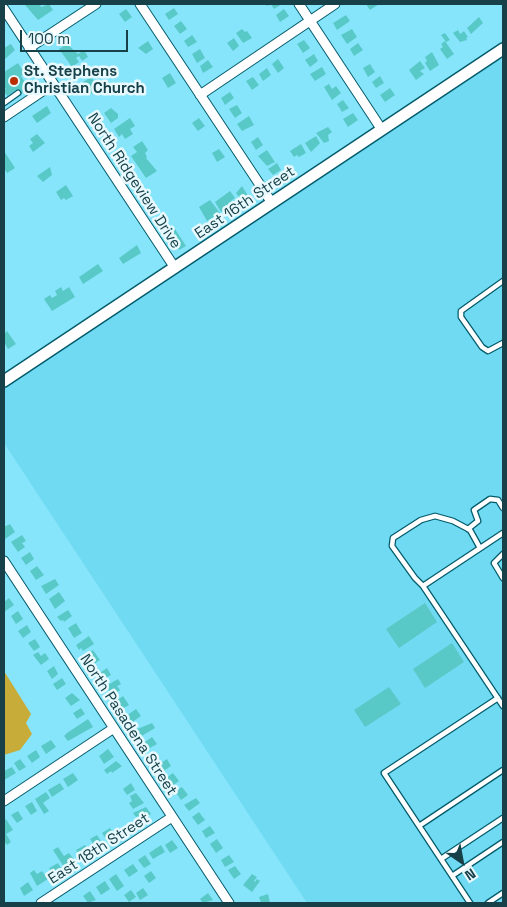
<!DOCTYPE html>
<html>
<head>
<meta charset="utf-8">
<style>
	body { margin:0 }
	#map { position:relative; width:507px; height:907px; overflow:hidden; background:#87e5fb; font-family:"Space Grotesk",sans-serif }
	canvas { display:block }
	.frame { position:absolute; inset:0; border:5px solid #174049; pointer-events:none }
	.north { position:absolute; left:437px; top:837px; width:50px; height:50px; -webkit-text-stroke:4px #e8f9fd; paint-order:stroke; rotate:147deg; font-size:14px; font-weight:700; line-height:20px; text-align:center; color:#174049 }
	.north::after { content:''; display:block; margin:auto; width:18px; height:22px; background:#174049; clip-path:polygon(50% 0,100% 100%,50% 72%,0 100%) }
	.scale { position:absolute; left:20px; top:30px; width:108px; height:22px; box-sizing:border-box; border:2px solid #174049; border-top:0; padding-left:6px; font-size:15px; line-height:18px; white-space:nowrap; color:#174049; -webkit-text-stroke:4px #e8f9fd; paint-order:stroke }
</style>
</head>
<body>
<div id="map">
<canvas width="507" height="907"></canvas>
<div class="frame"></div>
<div class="north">N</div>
<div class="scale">100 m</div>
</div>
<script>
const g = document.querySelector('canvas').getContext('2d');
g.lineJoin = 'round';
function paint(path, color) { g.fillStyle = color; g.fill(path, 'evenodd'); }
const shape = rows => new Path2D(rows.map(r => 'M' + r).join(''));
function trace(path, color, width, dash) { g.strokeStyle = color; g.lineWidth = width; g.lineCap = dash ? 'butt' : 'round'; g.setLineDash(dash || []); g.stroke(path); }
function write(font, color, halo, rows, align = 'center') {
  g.font = font + ' "Space Grotesk",sans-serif'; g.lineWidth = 5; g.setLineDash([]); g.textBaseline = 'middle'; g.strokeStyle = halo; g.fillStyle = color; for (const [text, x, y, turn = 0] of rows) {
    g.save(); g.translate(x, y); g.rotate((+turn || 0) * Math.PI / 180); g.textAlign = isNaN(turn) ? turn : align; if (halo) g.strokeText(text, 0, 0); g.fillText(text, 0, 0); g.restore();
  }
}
paint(shape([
	[499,57,503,64,503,903,307,903,4,443,4,388]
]), '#6fdaf2');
paint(shape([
	[4,671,31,714,26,723,32,734,20,750,4,755]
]), '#c8ac3a');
paint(shape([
	[40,4,41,7,49,4,53,10,38,20,25,5],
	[266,4,282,4,274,9,271,4,267,6],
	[366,4,379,4,370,10],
	[174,8,178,14,169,20,165,14],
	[126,9,132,17,125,22,119,14],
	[284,9,289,16,280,22,276,15],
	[346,15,350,21,337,30,333,23],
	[479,17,483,23,471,34,467,28],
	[181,21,187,29,180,34,174,26],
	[242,29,245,32,247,31,252,38,243,43,236,33],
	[352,29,357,37,347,44,341,35],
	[458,30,460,34,464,31,468,37,466,38,467,40,460,42,453,33],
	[445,33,450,40,446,42,441,35],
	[192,35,197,42,188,47,184,41],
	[234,38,239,46,233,51,227,43],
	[304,40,310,48,303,53,297,44],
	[148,41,153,49,146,54,138,48],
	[445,41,454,54,447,59,440,49,443,47,441,44],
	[358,43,363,50,354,56,350,49],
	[11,44,15,50,4,60,4,48],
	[67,44,78,54,84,50,88,57,82,61,79,56,76,58,79,62,72,67,59,49],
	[200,49,205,58,197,63,192,54],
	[432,52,439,65,430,71,425,63,427,61,425,57],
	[314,54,318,61,310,67,305,60],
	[278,59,284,68,278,73,272,64],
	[208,60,213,67,203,73,200,66],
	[420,61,425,68,420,71,424,74,416,80,409,70],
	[18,63,25,74,21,76,29,88,19,95,16,90,7,96,4,91,6,88,4,88,4,72],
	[370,64,375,72,368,77,363,68],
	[322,67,326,74,315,81,310,74],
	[267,68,271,75,263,81,259,74],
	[170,73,176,83,168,88,162,78],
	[380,76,384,83,376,88,372,82],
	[91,77,99,89,90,95,83,82],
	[253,77,259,85,252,90,246,81],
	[329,84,332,89,336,86,341,93,332,100,324,87],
	[390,88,395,95,385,102,380,95],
	[230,92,234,98,225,105,221,98],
	[343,100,349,108,342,112,337,104],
	[237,105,242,113,235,118,229,109],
	[47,106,51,113,37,123,32,116],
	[111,108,118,114,118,118,111,123,104,113],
	[353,113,358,120,348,127,343,119],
	[249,116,254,125,242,131,237,124],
	[130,118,135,126,130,129,133,134,125,139,122,134,119,137,114,129],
	[199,118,205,126,198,131,192,123],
	[328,127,332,132,328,135,329,141,324,143,316,133],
	[37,134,45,143,33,152,29,146,33,143,30,139],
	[316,136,320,143,311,152,305,143],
	[258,137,263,145,256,150,251,142],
	[142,141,148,150,145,153,147,157,146,158,157,171,146,178,131,156,137,152,133,147],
	[301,144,306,153,299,157,297,155,294,157,290,151],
	[219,149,225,157,217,162,212,153],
	[267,150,275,162,267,166,258,156],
	[4,151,15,168,7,173,4,168],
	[277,163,281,170,273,175,268,169],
	[50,167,52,175,43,182,37,176],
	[66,185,73,196,66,200,64,198,61,200,56,192],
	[242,186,252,202,246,206,236,193],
	[230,191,235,198,231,201,233,204,221,212,215,202],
	[210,200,220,213,207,221,199,207],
	[175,229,186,246,179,250,167,234],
	[137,245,141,253,123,264,119,258],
	[98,264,103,271,83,284,79,277],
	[61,287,63,291,69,287,75,297,52,311,44,299,50,295,52,298,57,295,55,291],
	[7,331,16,344,8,349,4,342,4,334],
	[10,524,15,532,5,539,4,527],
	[22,535,26,541,22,543,25,547,18,552,11,542],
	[30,552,34,559,26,565,21,558],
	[37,566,44,575,36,580,30,571],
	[55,579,59,585,46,594,41,586],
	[59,592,65,601,55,609,49,599],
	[9,598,14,605,4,612,4,602],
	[425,603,437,622,399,648,386,629],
	[68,610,72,616,64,622,63,620,61,621,57,617],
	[18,611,23,619,16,624,11,616],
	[76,623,82,633,74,638,68,628],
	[27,625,31,632,23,638,18,631],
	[89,636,94,644,83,651,81,648,79,650,76,645],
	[35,639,40,647,34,651,28,643],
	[452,643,464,662,425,688,413,669],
	[93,650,100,660,92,665,86,655],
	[38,652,41,656,45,653,49,659,41,665,33,655],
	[54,666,58,674,52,679,47,671],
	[107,668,111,675,102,680,98,674],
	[62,678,66,684,57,690,53,684],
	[118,679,121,684,117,686,120,690,113,696,106,686],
	[389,687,401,704,365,727,354,710],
	[72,693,80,700,71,706,65,698],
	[123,696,129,705,122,709,116,701],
	[81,708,85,714,77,719,73,713],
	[136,709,141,716,131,723,126,716],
	[88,719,93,727,68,741,64,736,67,733],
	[152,723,155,728,140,737,135,730],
	[152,737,157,744,148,749,147,747,145,749,142,744],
	[51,740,56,747,46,754,41,746],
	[108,749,114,757,104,764,99,756],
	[36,750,40,757,32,763,27,756],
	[20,759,26,767,19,771,14,763],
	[167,759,171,766,161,773,158,765],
	[116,761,122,766,112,773,111,771,107,774,104,770],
	[12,767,16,773,4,780,4,771],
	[73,773,78,780,68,787,63,779],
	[173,773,179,781,172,786,166,778],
	[60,783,64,789,52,797,48,790],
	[131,783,135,790,127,795,123,789],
	[182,787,188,795,181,800,175,791],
	[46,792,50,798,43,803,49,811,44,814,35,799],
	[136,793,144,803,133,809,129,803,132,801,130,796],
	[196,798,200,803,189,811,184,805],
	[32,802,37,811,31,815,25,806],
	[146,807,151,814,142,821,138,816,136,817,133,813],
	[18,811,23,819,17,823,11,815],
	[199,812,205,820,198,825,192,817],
	[6,819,13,830,6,834,11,842,7,845,4,841,4,821],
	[210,826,215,833,206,838,202,831],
	[110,828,115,835,108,842,102,833],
	[97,835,102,843,96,848,90,839],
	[217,839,223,848,216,853,210,844],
	[172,840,178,848,170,853,165,845],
	[85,845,90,852,81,858,76,850],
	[161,845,165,852,153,859,149,853],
	[58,847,64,856,69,853,75,861,64,867,53,850],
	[145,855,151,864,144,868,138,860],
	[229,855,234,862,225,867,221,860],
	[58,863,62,870,54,876,49,868],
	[133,864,138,871,129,877,124,870],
	[235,866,241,874,234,879,228,870],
	[34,870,37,874,42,871,48,879,37,886,30,873],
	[151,871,156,878,149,883,144,876],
	[116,874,124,886,117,891,109,879],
	[252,874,257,877,254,881,255,882,257,879,260,881,252,892,243,885],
	[105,881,110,889,101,895,96,887],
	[28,882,33,890,24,896,20,888],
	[143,888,148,895,140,900,136,893],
	[131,890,136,897,129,902,124,895],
	[90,891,96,900,88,903,83,896],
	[208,893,213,900,203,903,200,899],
	[268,894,270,903,261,903,259,897]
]), '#59c9c8');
const lane = shape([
	[28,86,34,84,42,92],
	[4,103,18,93],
	[503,281,461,311,461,317,482,347,488,351,503,343],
	[468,529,478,521,474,510,490,499,498,500,503,508],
	[503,533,423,586,503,706],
	[503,554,494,563,503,578],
	[423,586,415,578,392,546,393,538,421,520,435,516,453,521,470,530,480,548],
	[419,826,503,770],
	[441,859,503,818],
	[452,876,503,842],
	[470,903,384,773,498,698],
	[488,903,503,893]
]);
const street = shape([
	[140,4,272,203],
	[299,4,382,130],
	[4,9,175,268],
	[29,48,96,4],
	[200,95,335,4],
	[4,117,53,84],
	[4,561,229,903],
	[4,801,114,728],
	[41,903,172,817]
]);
const secondary = shape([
	[4,381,503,49]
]);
trace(lane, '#045b6b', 7);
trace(street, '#045b6b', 11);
trace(secondary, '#045b6b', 14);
trace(lane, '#fff', 4.5);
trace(street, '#fff', 9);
trace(secondary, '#fff', 11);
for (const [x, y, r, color] of [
	[14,81,5,"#b92f03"]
]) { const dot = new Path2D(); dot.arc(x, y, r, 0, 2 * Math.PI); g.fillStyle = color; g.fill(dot); trace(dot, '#e8f9fd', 2); }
write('bold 15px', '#174049', '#e8f9fd', [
	["St. Stephens",24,72],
	["Christian Church",24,89]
], 'left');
write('15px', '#174049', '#e8f9fd', [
	["North Ridgeview Drive",134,181,57],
	["East 16th Street",245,203,-34],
	["North Pasadena Street",128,725,57],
	["East 18th Street",99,849,-33]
]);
</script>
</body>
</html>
